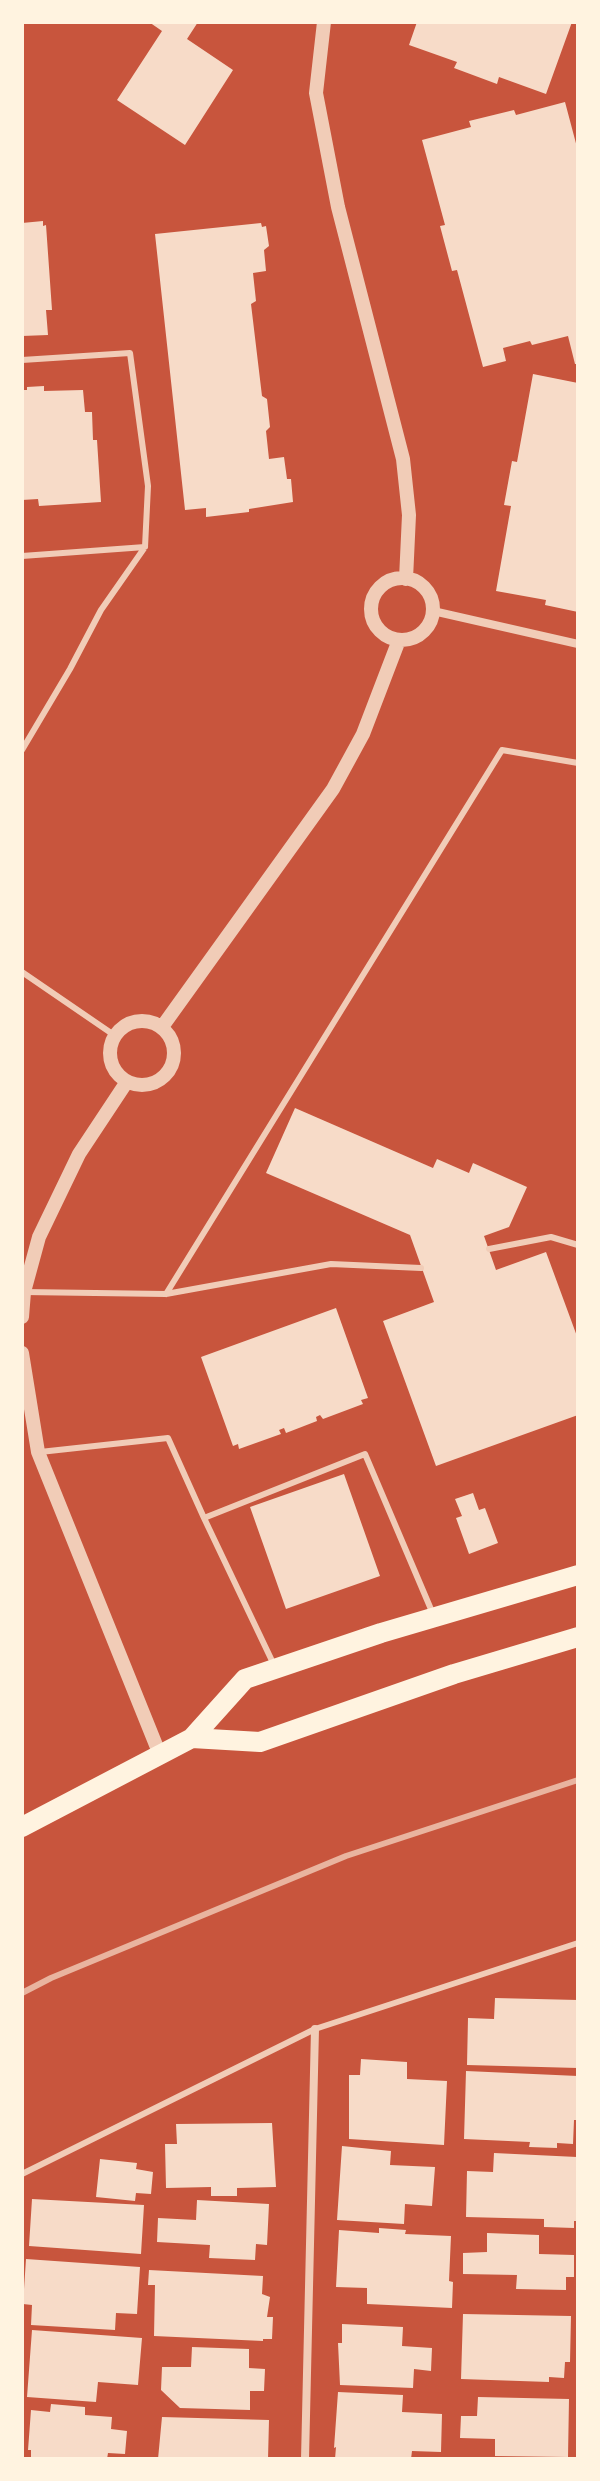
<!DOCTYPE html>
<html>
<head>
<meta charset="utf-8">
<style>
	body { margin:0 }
	#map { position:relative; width:600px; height:2481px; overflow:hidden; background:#c8553d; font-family:"Sofia Sans Condensed",sans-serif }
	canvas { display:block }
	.frame { position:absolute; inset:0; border:24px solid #fff3e0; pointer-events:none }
</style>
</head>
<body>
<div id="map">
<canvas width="600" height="2481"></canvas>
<div class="frame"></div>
</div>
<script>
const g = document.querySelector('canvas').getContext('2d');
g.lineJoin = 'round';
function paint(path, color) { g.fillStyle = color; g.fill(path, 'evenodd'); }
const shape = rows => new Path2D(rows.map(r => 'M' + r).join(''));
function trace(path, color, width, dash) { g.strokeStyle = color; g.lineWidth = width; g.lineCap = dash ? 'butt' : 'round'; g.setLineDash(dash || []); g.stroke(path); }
paint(shape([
	[149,22,198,22,187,39,233,70,185,145,117,100,162,31],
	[417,22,572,22,546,94,499,77,497,84,454,68,457,62,409,45],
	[565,102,578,151,578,364,575,364,568,336,532,345,530,341,503,348,506,361,483,367,457,270,452,271,440,226,445,225,422,140,471,127,469,121,514,110,516,115],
	[43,221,43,226,46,225,52,310,46,310,48,335,22,336,22,223],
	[261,223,262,227,266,226,269,246,264,250,266,271,253,273,256,301,251,304,262,396,267,399,270,427,266,431,269,459,284,457,287,479,291,479,293,502,249,509,249,512,206,517,206,508,185,510,155,234],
	[533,374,578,383,578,612,545,605,546,600,496,591,511,506,504,505,512,461,517,462],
	[44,386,44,391,83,390,85,412,92,412,93,440,97,440,101,502,39,506,38,499,22,500,22,390,27,390,27,387],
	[295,1108,433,1168,437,1159,469,1173,473,1163,527,1187,509,1227,484,1236,496,1270,546,1252,578,1339,578,1415,436,1466,383,1321,434,1302,410,1235,266,1173],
	[336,1308,368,1398,361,1400,363,1404,323,1419,320,1415,316,1417,317,1421,286,1433,284,1428,279,1430,281,1434,239,1449,238,1444,233,1446,201,1357],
	[344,1474,380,1576,286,1609,250,1507],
	[473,1493,479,1510,485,1508,498,1543,469,1554,456,1518,462,1516,455,1499],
	[495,1998,578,2000,578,2068,467,2065,468,2018,494,2019],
	[361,2059,407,2062,407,2079,447,2081,444,2145,349,2139,349,2075,360,2075],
	[466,2071,578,2076,578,2120,574,2120,573,2144,557,2143,557,2148,529,2147,530,2142,464,2139],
	[272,2123,276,2187,237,2188,237,2196,211,2196,211,2187,166,2188,165,2144,177,2144,176,2124],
	[342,2146,391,2151,390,2165,435,2167,432,2206,405,2204,404,2224,337,2220],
	[494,2153,577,2157,578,2221,574,2221,574,2228,544,2227,544,2219,466,2217,467,2171,493,2172],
	[100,2159,137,2163,136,2169,153,2172,151,2194,136,2193,135,2201,96,2197],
	[32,2199,144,2205,141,2254,29,2246],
	[197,2200,269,2204,267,2245,256,2244,255,2260,209,2258,210,2245,157,2242,158,2218,196,2220],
	[379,2228,406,2230,405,2234,451,2236,449,2281,453,2282,452,2308,367,2304,367,2288,336,2287,339,2230,379,2233],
	[487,2233,539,2235,539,2254,574,2255,574,2277,566,2277,566,2290,516,2289,517,2275,463,2274,463,2253,487,2252],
	[26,2259,140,2267,137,2314,116,2313,115,2330,31,2325,32,2305,23,2304],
	[149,2270,263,2276,262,2294,270,2297,267,2317,273,2317,272,2339,263,2339,263,2341,154,2336,155,2285,148,2285],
	[463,2314,571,2316,570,2362,565,2362,564,2378,549,2377,549,2382,461,2379],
	[342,2324,403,2327,402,2346,432,2348,431,2371,414,2369,413,2388,340,2385,338,2343,342,2343],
	[32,2330,142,2338,138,2385,98,2382,96,2402,27,2397],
	[192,2347,249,2349,249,2368,265,2369,264,2391,250,2391,250,2410,180,2408,161,2390,162,2367,191,2367],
	[338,2392,403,2395,402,2412,442,2414,441,2452,412,2451,411,2459,335,2459,336,2447,334,2448],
	[478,2397,569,2399,568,2457,495,2456,495,2439,460,2438,461,2416,477,2416],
	[51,2404,85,2407,85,2415,112,2417,111,2429,127,2431,125,2454,108,2453,107,2459,31,2459,31,2450,28,2450,31,2410,50,2412],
	[162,2417,269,2420,268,2459,158,2459]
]), '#f7dbc8');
trace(shape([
	[22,360,130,353,148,486,145,547,22,556],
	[22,750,70,669,101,610,145,547],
	[22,972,114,1035],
	[489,1249,551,1237,578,1245],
	[24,1292,166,1294,331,1264,421,1268],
	[166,1294,502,750,578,763],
	[40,1452,168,1438,204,1518],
	[274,1665,204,1518,365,1454,433,1614],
	[22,2174,315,2029,578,1943]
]), '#f1ccb7', 6);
trace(shape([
	[433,611,578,644],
	[305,2459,315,2029]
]), '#f1ccb7', 8);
trace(shape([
	[324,22,316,93,338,207,403,459,409,515,406,579],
	'371 609a31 31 0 1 1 62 0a31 31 0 1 1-62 0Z',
	'110 1053a32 32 0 1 1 64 0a32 32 0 1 1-64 0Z',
	[162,1027,333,789,363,734,399,640],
	[22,1317,24,1292,39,1237,79,1154,126,1083],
	[22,1353,38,1452,160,1755]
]), '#f1ccb7', 14);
trace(shape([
	[192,1738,260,1742,454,1674,578,1637],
	[22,1827,192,1738,245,1679,381,1633,578,1575]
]), '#fff3e0', 20);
trace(shape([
	[22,1993,51,1978,346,1856,578,1780]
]), '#e9b49f', 6);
</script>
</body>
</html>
